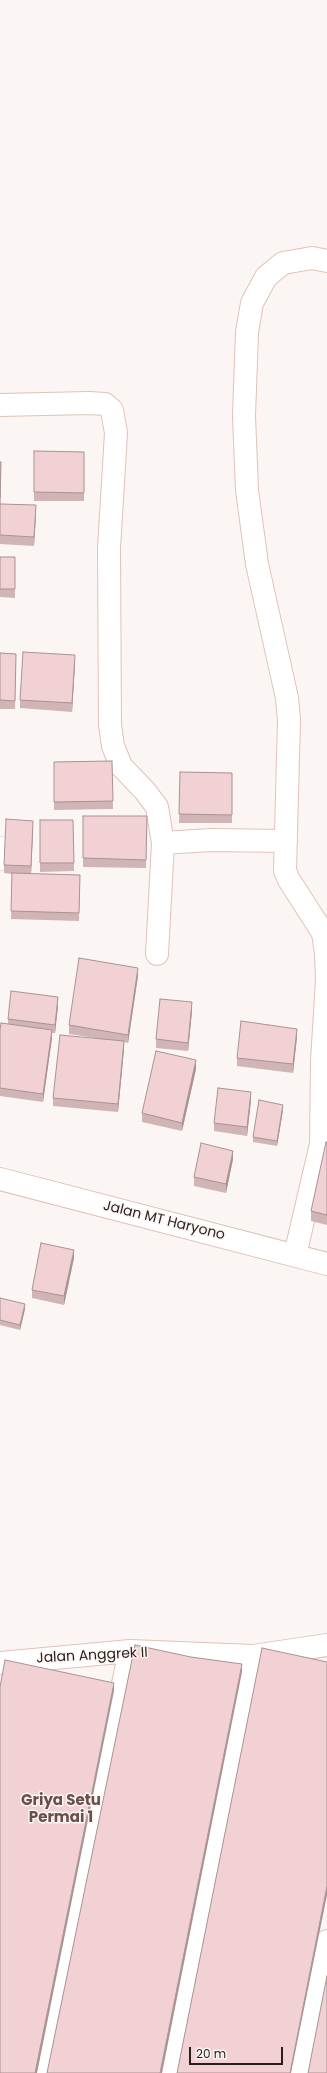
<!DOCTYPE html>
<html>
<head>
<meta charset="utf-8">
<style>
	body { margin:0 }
	#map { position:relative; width:327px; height:2073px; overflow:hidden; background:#fbf5f3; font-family:Poppins,sans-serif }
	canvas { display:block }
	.scale { position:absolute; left:189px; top:2047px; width:94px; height:18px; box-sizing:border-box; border:2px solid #291e1a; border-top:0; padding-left:5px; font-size:12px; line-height:14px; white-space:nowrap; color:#291e1a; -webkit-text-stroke:3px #fbf5f3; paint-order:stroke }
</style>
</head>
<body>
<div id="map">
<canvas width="327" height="2073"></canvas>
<div class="scale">20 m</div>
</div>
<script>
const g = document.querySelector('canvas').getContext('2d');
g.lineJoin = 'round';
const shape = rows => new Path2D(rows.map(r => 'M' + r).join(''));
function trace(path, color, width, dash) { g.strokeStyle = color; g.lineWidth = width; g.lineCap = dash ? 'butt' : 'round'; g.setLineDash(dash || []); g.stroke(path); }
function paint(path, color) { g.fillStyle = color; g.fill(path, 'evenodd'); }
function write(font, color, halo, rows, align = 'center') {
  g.font = font + ' Poppins,sans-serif'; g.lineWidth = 3; g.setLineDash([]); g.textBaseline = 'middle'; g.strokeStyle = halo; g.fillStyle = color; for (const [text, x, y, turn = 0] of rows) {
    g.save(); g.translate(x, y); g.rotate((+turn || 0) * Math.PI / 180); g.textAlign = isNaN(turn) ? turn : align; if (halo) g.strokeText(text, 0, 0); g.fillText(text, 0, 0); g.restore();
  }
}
const service = shape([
	[0,863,1,844]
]);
const minor = shape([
	[0,405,89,403,105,404,112,410,116,433,109,548,110,725,113,746,121,766,145,791,157,807,163,843,157,954],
	[163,843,211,840,286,841],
	[295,1255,321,1144,322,1061,327,980,326,953,323,933,289,880,285,871,289,720,287,698,257,564,247,490,244,416,247,332,252,303,266,277,283,263,312,258,327,261],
	[0,1663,130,1651,253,1656,327,1645],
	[40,2073,130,1651],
	[169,2073,253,1656],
	[298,2073,327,1941]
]);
const secondary = shape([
	[0,1179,327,1264]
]);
trace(service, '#e1c2b8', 16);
trace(minor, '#e1c2b8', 24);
trace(secondary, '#e1c2b8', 24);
trace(service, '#fff', 15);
trace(minor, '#fff', 22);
trace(secondary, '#fff', 22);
paint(shape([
	[34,451,84,452,84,501,34,501],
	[0,462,1,462,1,504,36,514,34,546,0,544],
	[0,557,15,557,15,598,0,597],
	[0,653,16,654,15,709,0,709],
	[75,663,72,712,20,708,20,700],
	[112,761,113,809,54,810,54,762],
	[180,772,232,773,232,823,179,823],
	[83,816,147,816,146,868,83,867],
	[40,820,73,820,74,871,40,872],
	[33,829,31,874,80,875,79,921,11,919,12,874,4,873,4,865],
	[138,976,128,1043,124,1042,124,1049,118,1112,53,1106,53,1098,102,1039,69,1034,69,1025],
	[58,1006,55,1033,52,1033,52,1038,43,1102,0,1096,0,1030,8,1024,8,1019],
	[192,1011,188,1051,156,1048,156,1039],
	[297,1037,293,1073,237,1066,237,1058],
	[196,1069,182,1131,142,1122,142,1113],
	[251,1100,247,1136,214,1131,214,1123],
	[283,1110,277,1146,253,1142,253,1137],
	[327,1142,327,1225,311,1221,311,1211],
	[233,1159,226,1193,194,1186,194,1177],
	[74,1258,64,1305,32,1298,32,1290],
	[0,1298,25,1309,20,1330,0,1325]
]), '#d0b4b6');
paint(shape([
	[36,505,36,514,34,546,34,537],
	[75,655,75,663,72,712,72,703],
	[33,821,33,829,31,875,31,866],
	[138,968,138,976,128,1043,128,1035],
	[58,997,58,1006,55,1033,55,1025],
	[192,1002,192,1011,188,1051,188,1043],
	[297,1029,297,1037,293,1073,293,1064],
	[52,1030,52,1038,43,1102,43,1094],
	[124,1041,124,1049,118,1112,118,1104],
	[196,1060,196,1069,182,1131,182,1123],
	[251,1092,251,1100,247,1136,247,1127],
	[283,1105,283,1110,277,1146,277,1141],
	[233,1151,233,1159,226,1193,226,1184],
	[74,1250,74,1258,64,1305,64,1296],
	[25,1304,25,1309,20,1330,20,1325],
	[242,1664,242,1672,162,2073,160,2073],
	[114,1683,114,1691,37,2073,35,2073],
	[327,1886,327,1895,291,2073,290,2073]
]), '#a99294');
const building = shape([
	[34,451,84,452,84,493,34,492,34,451],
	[0,462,1,462,0,498,0,462],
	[0,504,36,505,34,537,0,535,0,504],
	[0,557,15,557,15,589,0,589,0,557],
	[23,652,75,655,72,703,20,700,23,652],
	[0,653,16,654,15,701,0,700,0,653],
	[112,761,113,801,54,802,54,762,112,761],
	[180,772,232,773,232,815,179,814,180,772],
	[83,816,147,816,146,860,83,858,83,816],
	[6,819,33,821,31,866,4,865,6,819],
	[40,820,73,820,74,863,40,863,40,820],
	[12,873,80,875,79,913,11,911,12,873],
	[79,958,138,968,128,1035,69,1025,79,958],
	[11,991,58,997,55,1025,8,1019,11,991],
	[160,999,192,1002,188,1043,156,1039,160,999],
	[241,1021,297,1029,293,1064,237,1058,241,1021],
	[1,1023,52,1030,43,1094,0,1088,0,1030,1,1023],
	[60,1035,124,1041,118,1104,53,1098,60,1035],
	[156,1051,196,1060,182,1123,142,1113,156,1051],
	[218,1088,251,1092,247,1127,214,1123,218,1088],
	[259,1100,283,1105,277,1141,253,1137,259,1100],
	[326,1142,327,1142,327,1215,311,1211,326,1142],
	[201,1143,233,1151,226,1184,194,1177,201,1143],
	[41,1243,74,1250,64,1296,32,1290,41,1243],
	[0,1298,25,1304,20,1325,0,1320,0,1298],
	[135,1645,191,1657,242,1664,160,2073,47,2073,135,1645],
	[262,1648,327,1662,327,1886,290,2073,177,2073,262,1648],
	[5,1660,114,1683,35,2073,0,2073,0,1687,5,1660],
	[327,1976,327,2073,308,2073,327,1976]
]);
paint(building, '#f2d1d4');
trace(building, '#a99294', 1);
write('14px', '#291e1a', '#fbf5f3', [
	["Jalan MT Haryono",164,1221,14],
	["Jalan Anggrek II",92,1656,-3]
]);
write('bold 15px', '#6a5048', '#fbf5f3', [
	["Griya Setu",61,1801],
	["Permai 1",61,1818]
]);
</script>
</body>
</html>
